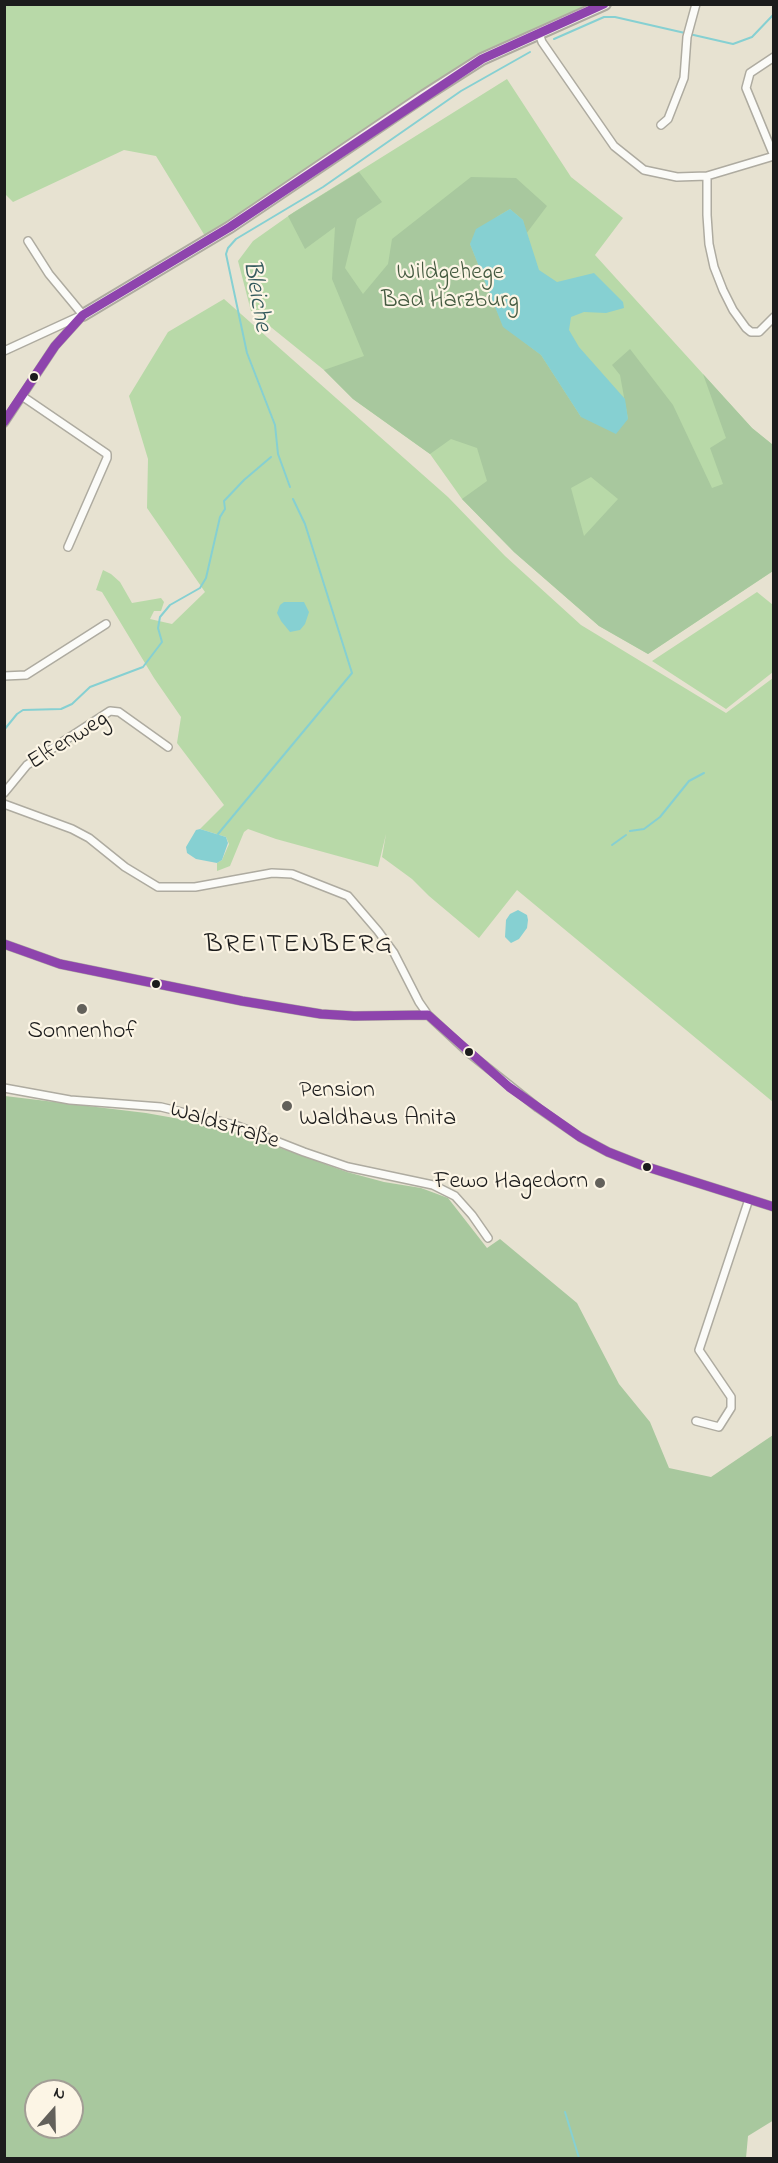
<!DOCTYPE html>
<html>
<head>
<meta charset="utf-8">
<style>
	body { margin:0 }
	#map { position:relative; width:778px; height:2163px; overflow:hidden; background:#e7e2d1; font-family:"Indie Flower",sans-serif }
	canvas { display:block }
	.frame { position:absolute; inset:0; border:6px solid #1c1c1c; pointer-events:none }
	.north { position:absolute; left:24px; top:2079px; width:60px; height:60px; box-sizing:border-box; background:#fcf5e5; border:2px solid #a29e95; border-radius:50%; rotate:20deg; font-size:16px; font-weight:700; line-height:24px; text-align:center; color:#1c1c1c }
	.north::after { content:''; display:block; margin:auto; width:21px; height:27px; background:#63615b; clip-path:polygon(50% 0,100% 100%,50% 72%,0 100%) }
</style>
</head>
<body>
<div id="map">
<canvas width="778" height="2163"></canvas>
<div class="frame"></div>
<div class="north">N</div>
</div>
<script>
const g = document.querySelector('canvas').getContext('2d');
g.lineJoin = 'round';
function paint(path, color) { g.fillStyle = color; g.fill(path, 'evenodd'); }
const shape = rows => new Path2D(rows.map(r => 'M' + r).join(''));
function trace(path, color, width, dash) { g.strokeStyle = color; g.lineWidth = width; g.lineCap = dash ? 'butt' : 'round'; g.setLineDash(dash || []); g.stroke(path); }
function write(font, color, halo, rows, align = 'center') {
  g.font = font + ' "Indie Flower",sans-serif'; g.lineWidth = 4.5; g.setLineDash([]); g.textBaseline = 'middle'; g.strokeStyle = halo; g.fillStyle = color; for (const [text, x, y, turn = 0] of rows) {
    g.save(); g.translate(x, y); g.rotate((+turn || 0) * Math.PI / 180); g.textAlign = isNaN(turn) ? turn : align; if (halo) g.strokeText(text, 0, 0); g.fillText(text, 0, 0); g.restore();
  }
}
paint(shape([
	[4,5,589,5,481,53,205,236,156,156,124,150,13,202,5,194],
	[507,79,571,177,623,218,595,255,752,428,773,445,773,571,648,654,599,626,514,552,462,499,430,454,353,399,324,370,251,311,238,261,253,241,294,212],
	[224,299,448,497,505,556,581,625,726,713,773,678,773,1102,517,890,479,938,429,896,412,879,382,857,386,834,378,867,276,839,248,829,244,832,230,866,217,871,217,863,222,860,229,844,226,837,200,829,224,805,177,743,181,717,154,678,102,592,96,590,103,570,111,574,120,582,132,603,161,598,164,602,161,611,154,611,150,619,172,624,205,592,147,508,148,459,129,396,168,332],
	[757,592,773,605,773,672,726,709,652,661]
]), '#b8d9a8');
paint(shape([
	[359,172,382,202,357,219,345,268,363,294,388,264,392,239,471,177,516,178,547,206,526,234,523,220,510,209,498,216,470,244,503,326,541,355,581,417,628,419,620,375,612,365,630,349,673,405,712,488,723,484,710,448,726,438,703,374,752,428,773,445,773,571,648,654,599,626,514,552,462,499,487,481,477,448,451,439,430,454,353,399,324,370,364,356,332,279,335,227,305,249,288,216],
	[591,477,618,499,584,536,571,488],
	[5,1096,146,1113,191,1121,242,1134,347,1172,384,1182,421,1188,448,1198,487,1248,500,1239,577,1303,619,1384,650,1422,669,1468,711,1477,773,1435,774,2120,748,2136,746,2158,5,2158],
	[36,2091,72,2091,72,2127,36,2127]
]), '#a8c89e');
paint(shape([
	[510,209,523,220,539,270,557,282,594,273,623,302,624,308,606,313,584,312,571,317,569,330,579,347,625,399,628,419,616,434,581,417,541,355,503,327,470,244,476,229],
	[284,602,304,602,309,612,305,624,300,630,290,632,281,621,277,613,280,605],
	[200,829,226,837,228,843,222,860,217,863,196,859,187,853,186,847,196,830],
	[518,910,527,915,528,920,527,928,519,939,511,943,505,937,506,920,510,914]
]), '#86d0d2');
trace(shape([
	[554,39,604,17,615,17,733,44,752,37,774,14],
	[290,487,278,454,275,425,247,353,226,254,228,248,236,239,323,187,461,91,530,52],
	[4,730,17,714,23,710,61,709,72,704,90,687,143,667,162,642,158,628,160,617,170,605,200,588,206,578,220,517,225,509,224,501,244,480,271,457],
	[630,831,644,829,660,817,689,781,704,773],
	[218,834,352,673,305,524,293,499],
	[612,845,626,835],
	[565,2112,579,2158]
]), '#86d0d2', 2);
const street = shape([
	[539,33,542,42,614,146,644,170,677,177,707,176,774,156],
	[774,57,750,73,746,88,774,156],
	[661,125,668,119,684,78,687,37,696,4],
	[707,176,707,215,709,244,714,267,723,290,733,310,746,328,751,332,759,332,774,317],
	[28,241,49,274,83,315],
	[4,351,78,317],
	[22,396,107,454,107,458,68,547],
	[4,423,55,346,83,315],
	[4,676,26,675,106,624],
	[4,793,27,765,110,711,119,712,168,747],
	[4,804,72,829,89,838,125,867,158,887,195,887,272,873,292,874,348,896,378,931,394,953,419,1002,428,1015,469,1053,538,1108,580,1137,608,1152,641,1165,774,1207],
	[4,944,60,964,242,1001,321,1014,354,1016,428,1015],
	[4,1088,70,1100,161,1107,235,1125,304,1152,348,1167,433,1185,455,1196,472,1215,488,1238],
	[696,1421,719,1427,731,1408,731,1397,699,1350,749,1199]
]);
const secondary = shape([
	[83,315,230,227,424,96,482,59,605,4]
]);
trace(street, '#aeaba0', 10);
trace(secondary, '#aeaba0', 14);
trace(street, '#fbfbf8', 7);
trace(secondary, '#f3f0ea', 10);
trace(shape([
	[4,422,55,346,83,315,230,227,482,59,604,4],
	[4,944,60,964,242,1001,321,1014,354,1016,428,1015,509,1087,580,1137,608,1152,641,1165,774,1207]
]), '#8e44ad', 9);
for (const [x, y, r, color] of [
	[34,377,5,"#1c1c1c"],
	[156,984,5,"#1c1c1c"],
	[82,1009,6,"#63615b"],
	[469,1052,5,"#1c1c1c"],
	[287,1106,6,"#63615b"],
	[647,1167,5,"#1c1c1c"],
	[600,1183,6,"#63615b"]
]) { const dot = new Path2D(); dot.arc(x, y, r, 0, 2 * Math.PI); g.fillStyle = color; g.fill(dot); trace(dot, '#fcf5e5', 2); }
write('24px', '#455b41', '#fcf5e5', [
	["Wildgehege",450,274],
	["Bad Harzburg",450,302]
]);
write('24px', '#1c1c1c', '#fcf5e5', [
	["Elfenweg",69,742,-32],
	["Waldstraße",224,1127,17]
]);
write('24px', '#1c1c1c', '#fcf5e5', [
	["Sonnenhof",82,1033],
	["Pension",299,1092,"left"],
	["Waldhaus Anita",299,1120,"left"],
	["Fewo Hagedorn",588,1183,"right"]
]);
write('italic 26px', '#32595c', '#fcf5e5', [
	["Bleiche",255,296,80]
]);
g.letterSpacing = '1.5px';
write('27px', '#1c1c1c', '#fcf5e5', [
	["BREITENBERG",299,947]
]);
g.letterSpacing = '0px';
</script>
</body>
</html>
